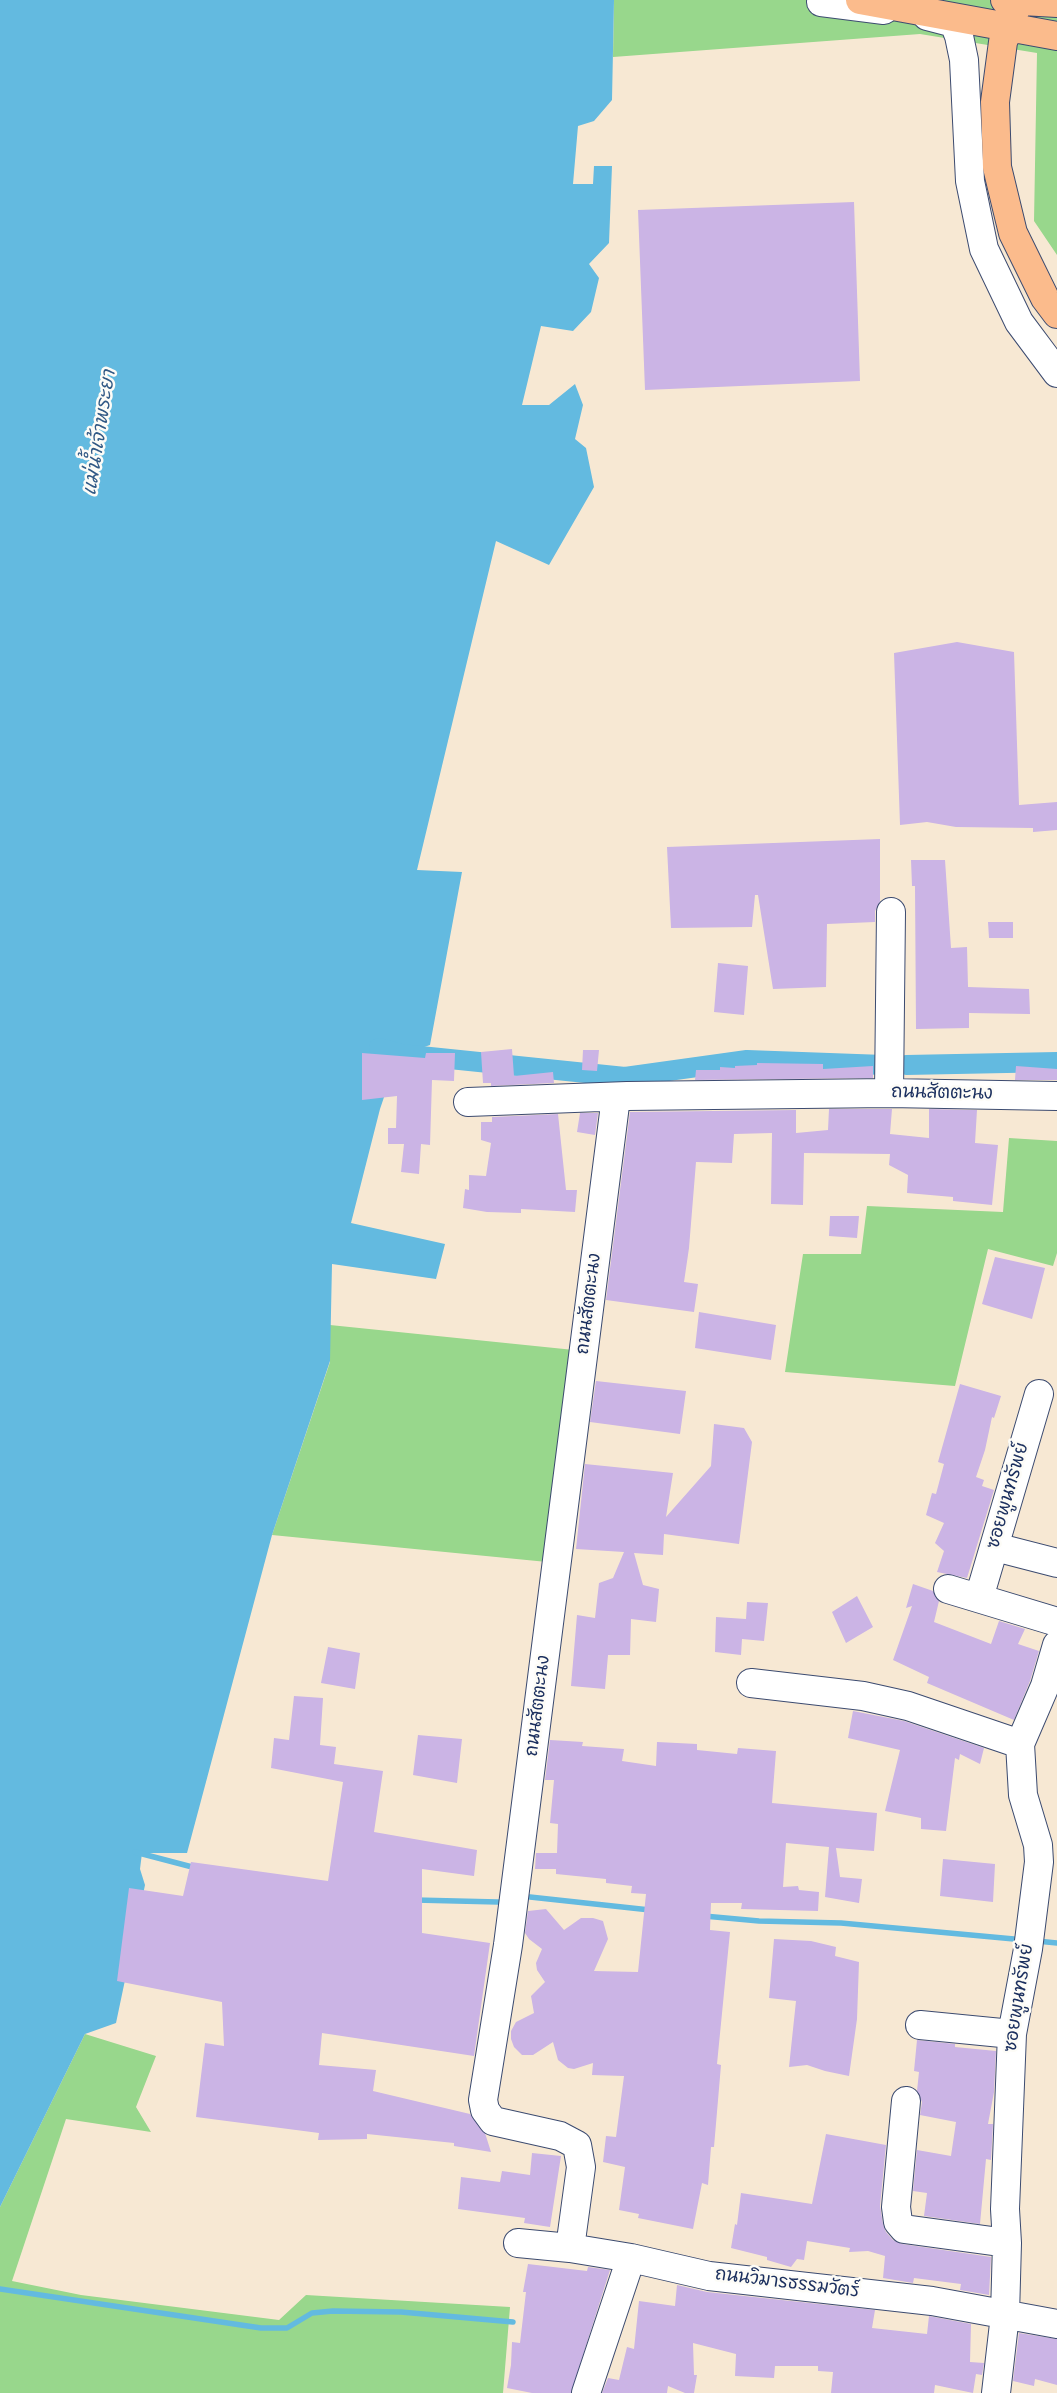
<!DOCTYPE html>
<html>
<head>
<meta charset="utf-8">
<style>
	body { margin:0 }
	canvas { display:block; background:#f7e8d3 }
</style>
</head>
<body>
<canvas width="1057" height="2393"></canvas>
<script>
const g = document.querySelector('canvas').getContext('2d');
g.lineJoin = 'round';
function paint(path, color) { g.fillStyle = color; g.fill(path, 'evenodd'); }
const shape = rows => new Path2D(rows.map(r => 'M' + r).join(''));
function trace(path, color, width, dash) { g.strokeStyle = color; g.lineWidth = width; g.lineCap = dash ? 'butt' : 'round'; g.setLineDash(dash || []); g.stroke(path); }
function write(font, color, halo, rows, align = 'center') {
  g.font = font + ' Mynerve,"Playpen Sans Thai",sans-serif'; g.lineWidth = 5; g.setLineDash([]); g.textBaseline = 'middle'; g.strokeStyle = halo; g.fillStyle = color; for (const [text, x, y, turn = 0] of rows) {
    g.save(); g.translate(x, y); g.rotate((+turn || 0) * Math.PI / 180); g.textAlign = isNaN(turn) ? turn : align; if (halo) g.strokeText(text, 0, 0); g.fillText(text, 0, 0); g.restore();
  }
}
paint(shape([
	[614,0,1057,0,1057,255,1034,221,1037,53,920,34,613,57],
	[1009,1138,1057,1141,1057,1253,1053,1266,988,1249,955,1386,785,1372,803,1254,861,1254,867,1206,1003,1212],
	[330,1325,574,1350,547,1562,272,1535,330,1362],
	[85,2034,156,2056,136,2107,151,2132,66,2119,12,2281,81,2295,279,2320,306,2295,510,2307,503,2393,0,2393,0,2207]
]), '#98d78c');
paint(shape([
	[0,0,614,0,612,100,594,121,578,126,573,184,593,184,594,166,612,166,609,243,589,264,599,278,591,312,573,331,541,326,522,405,549,405,575,384,583,405,575,439,586,448,594,487,549,565,496,541,417,870,462,872,430,1045,398,1056,380,1109,351,1223,445,1244,436,1279,332,1264,330,1361,272,1535,187,1853,142,1853,140,1869,145,1885,116,2023,85,2034,0,2207]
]), '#63bae0');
trace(shape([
	[135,1852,196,1868],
	[530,1897,650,1910],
	[415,1900,498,1902],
	[704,1916,759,1921,841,1923,1014,1939],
	[1037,1941,1057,1943],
	[0,2289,261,2328,287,2328,312,2313,333,2311,401,2312,513,2322]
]), '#63bae0', 5.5);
trace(shape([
	[379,1048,401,1054,625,1077,747,1060,884,1065],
	[906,1065,1057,1062]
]), '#63bae0', 20);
paint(shape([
	[854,202,860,381,645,390,638,210],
	[957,642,1014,652,1019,805,1057,802,1057,830,1033,832,1033,828,956,827,927,822,900,825,894,653],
	[880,839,880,902,875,911,875,922,827,924,826,987,773,989,758,895,755,895,752,927,671,928,667,847],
	[911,860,945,860,951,948,967,947,968,987,1029,989,1030,1014,969,1013,969,1028,916,1029,915,886,912,886],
	[988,922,1013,922,1013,938,989,938],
	[718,963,748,966,744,1015,714,1012],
	[512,1049,514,1076,553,1072,554,1083,491,1086,491,1083,483,1083,481,1052],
	[583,1050,599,1050,597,1071,582,1070],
	[362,1053,425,1058,426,1053,455,1053,454,1081,432,1080,430,1145,421,1144,419,1174,401,1172,404,1144,388,1144,388,1128,396,1128,397,1096,362,1100],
	[757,1063,823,1064,823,1069,873,1066,873,1078,695,1080,696,1070,720,1070,720,1067,735,1068,735,1066,757,1065],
	[1016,1066,1057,1069,1057,1080,1015,1080],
	[829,1109,892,1109,890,1134,929,1138,929,1109,977,1110,975,1143,998,1145,992,1205,953,1201,953,1197,907,1193,908,1175,889,1165,890,1154,804,1153,803,1205,771,1204,772,1133,734,1134,732,1163,696,1162,689,1248,684,1282,698,1284,694,1312,606,1300,630,1112,796,1110,796,1133,828,1130],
	[580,1113,598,1113,595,1135,577,1132],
	[558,1114,566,1190,577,1190,575,1212,521,1209,521,1213,487,1212,463,1208,465,1189,469,1190,469,1175,486,1176,491,1143,481,1140,481,1122,492,1122,492,1117],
	[830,1216,859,1216,857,1238,829,1236],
	[995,1257,1045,1268,1032,1319,982,1304],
	[699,1312,776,1325,771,1360,695,1348],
	[596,1381,686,1391,680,1434,590,1422],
	[960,1384,1001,1396,994,1418,992,1417,985,1450,976,1477,984,1480,982,1486,994,1490,967,1578,937,1572,944,1551,935,1543,944,1523,926,1515,932,1493,936,1494,944,1464,938,1462],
	[714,1424,744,1428,752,1442,739,1544,664,1534,663,1555,634,1553,643,1585,659,1589,656,1622,631,1619,630,1655,608,1655,605,1689,571,1686,577,1615,595,1618,599,1583,613,1578,624,1552,576,1549,585,1464,673,1473,666,1517,711,1466],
	[913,1584,933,1591,939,1601,934,1622,991,1644,999,1621,1025,1629,1018,1644,1039,1651,1030,1681,1014,1720,927,1683,929,1677,893,1660,912,1606,906,1608],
	[857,1596,873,1627,846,1643,832,1612],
	[747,1602,768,1603,764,1641,742,1639,741,1655,715,1652,716,1617,746,1619],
	[328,1647,360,1653,355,1689,321,1683],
	[294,1696,323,1698,320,1745,336,1747,334,1764,383,1771,374,1832,477,1850,474,1876,422,1869,422,1933,490,1943,474,2056,322,2033,319,2065,376,2070,373,2091,470,2114,485,2133,491,2152,454,2146,454,2143,367,2134,367,2139,318,2140,319,2133,196,2117,205,2043,224,2046,222,2002,117,1981,129,1888,183,1896,191,1862,328,1881,343,1782,271,1768,274,1738,289,1740],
	[853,1711,904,1721,984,1748,980,1764,960,1754,959,1760,955,1758,946,1831,921,1829,921,1818,885,1811,900,1750,848,1738],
	[418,1735,462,1739,457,1783,413,1775],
	[550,1740,583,1742,582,1746,624,1749,622,1761,656,1766,657,1742,697,1744,697,1750,737,1754,738,1748,776,1751,772,1803,877,1813,874,1851,836,1848,840,1877,862,1879,859,1903,825,1897,829,1847,786,1843,783,1887,798,1886,799,1890,819,1892,818,1911,741,1909,742,1903,711,1903,710,1930,730,1932,717,2064,721,2065,714,2147,711,2147,708,2185,702,2183,693,2229,638,2218,639,2214,619,2210,625,2167,603,2162,606,2136,616,2137,624,2076,592,2075,593,2063,574,2069,568,2068,558,2060,553,2042,533,2055,522,2055,514,2047,511,2039,511,2031,516,2022,534,2013,531,1996,545,1982,537,1970,536,1963,542,1949,529,1939,525,1933,528,1911,546,1909,564,1930,581,1918,593,1918,603,1921,608,1939,594,1971,638,1972,646,1894,631,1893,632,1886,606,1883,606,1879,556,1874,556,1869,535,1869,536,1853,557,1853,558,1824,550,1823,554,1780,545,1780],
	[943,1859,995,1864,993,1902,940,1896],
	[774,1939,811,1941,836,1947,835,1956,859,1962,857,2019,849,2076,825,2071,807,2065,789,2067,796,2001,769,1998],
	[917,2040,955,2044,955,2047,996,2051,994,2092,988,2124,993,2124,991,2160,986,2159,980,2224,924,2216,927,2193,913,2191,917,2150,951,2156,956,2122,920,2115,922,2102,917,2091,919,2072,914,2071],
	[826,2134,886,2145,880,2206,883,2224,886,2232,893,2240,902,2244,991,2257,989,2295,960,2290,961,2284,914,2278,913,2283,883,2278,885,2256,868,2251,849,2252,850,2248,807,2241,804,2260,797,2259,791,2267,767,2260,767,2257,731,2248,735,2224,737,2225,741,2193,812,2204],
	[532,2153,561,2156,550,2227,524,2223,525,2218,458,2209,461,2177,500,2182,502,2171,530,2175],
	[528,2264,587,2271,588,2267,610,2270,571,2393,532,2393,507,2388,511,2365,512,2342,520,2343,526,2292,523,2292],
	[677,2285,707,2292,875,2310,872,2328,927,2334,929,2316,971,2324,970,2362,984,2363,982,2375,976,2374,973,2393,935,2385,934,2393,831,2393,833,2372,818,2371,818,2366,775,2366,774,2378,735,2376,736,2354,693,2343,694,2375,697,2375,694,2393,685,2393,668,2386,667,2393,602,2393,608,2378,619,2380,627,2347,634,2349,639,2301,675,2306],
	[1019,2333,1057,2339,1057,2385,1035,2379,1034,2386,1013,2381]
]), '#cbb4e5');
const minor = shape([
	[821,2,884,10],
	[927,16,954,23,959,36,964,60,970,181,984,249,1019,322,1057,373],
	[889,1093,891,912],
	[468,1102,627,1096,889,1093,1057,1096],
	[995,1547,1057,1563],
	[948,1589,1057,1622],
	[979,1598,1039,1394],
	[751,1683,863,1696,908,1706,1020,1744],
	[920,2025,1012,2034],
	[906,2101,896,2207,898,2222,904,2229,1007,2243],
	[518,2243,570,2248,631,2258,709,2276,932,2301,1057,2324],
	[570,2248,581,2167,577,2145,560,2136,493,2121,485,2110,483,2100,508,1945,616,1097],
	[586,2393,631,2258],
	[996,2393,1005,2315,1007,2243,1005,2209,1012,2034,1028,1949,1039,1862,1038,1845,1023,1795,1020,1744,1045,1686,1057,1645]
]);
const major = shape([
	[860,0,1057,36],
	[1005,0,1057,3],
	[1019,0,1003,42,995,102,997,167,1013,233,1045,298,1057,314]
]);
trace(minor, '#3c4b70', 30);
trace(major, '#3c4b70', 30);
trace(minor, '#fff', 28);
trace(major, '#fbbb8c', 28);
write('18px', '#1b2f5e', '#fdfcf7', [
	["ถนนสัตตะนง",942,1094,1],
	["ถนนสัตตะนง",590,1304,-83],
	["ซอยพูนทรัพย์",1009,1496,-74],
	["ถนนสัตตะนง",539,1706,-83],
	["ซอยพูนทรัพย์",1020,1998,-81],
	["ถนนวิมารธรรมวัตร์",787,2284,7]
]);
write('italic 19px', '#315985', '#fdfcf7', [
	["แม่น้ำเจ้าพระยา",101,433,-81]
]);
</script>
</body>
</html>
